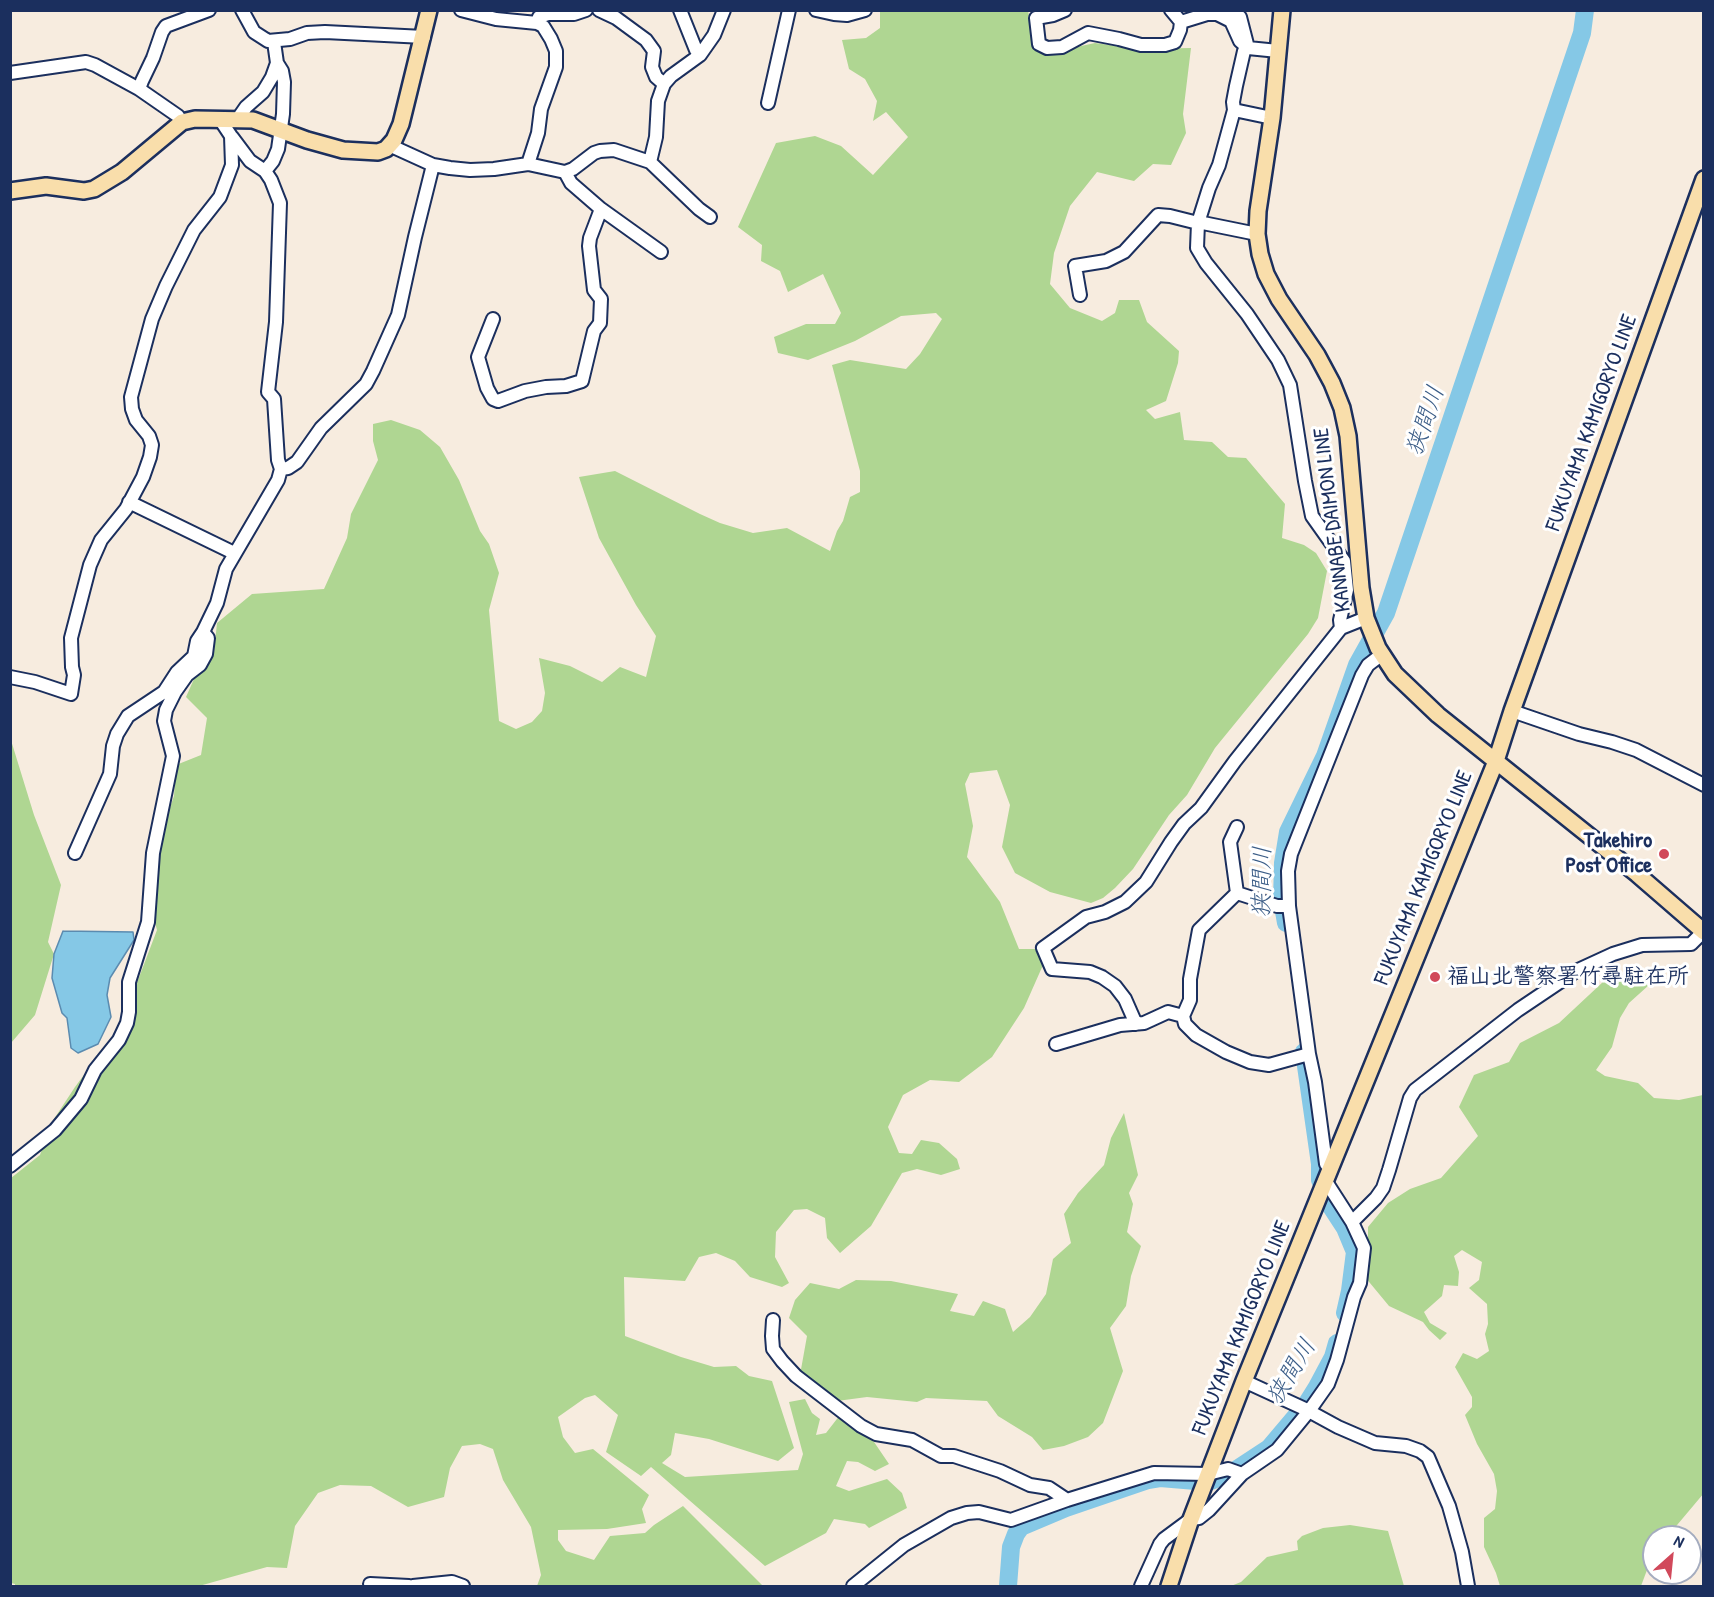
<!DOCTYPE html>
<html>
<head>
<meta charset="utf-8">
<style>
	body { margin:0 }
	#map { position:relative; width:1714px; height:1597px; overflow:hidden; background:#f7ecdf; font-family:"Patrick Hand",sans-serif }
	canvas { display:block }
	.frame { position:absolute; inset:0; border:12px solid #1b2f5e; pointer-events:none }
	.north { position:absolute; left:1642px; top:1525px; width:60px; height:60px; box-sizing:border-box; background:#fff; border:2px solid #a4acbf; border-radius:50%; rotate:27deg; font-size:16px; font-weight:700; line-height:24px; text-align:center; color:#1b2f5e }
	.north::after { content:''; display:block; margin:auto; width:21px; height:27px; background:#d1495b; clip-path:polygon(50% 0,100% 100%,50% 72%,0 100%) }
</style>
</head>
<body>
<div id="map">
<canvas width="1714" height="1597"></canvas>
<div class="frame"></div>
<div class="north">N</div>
</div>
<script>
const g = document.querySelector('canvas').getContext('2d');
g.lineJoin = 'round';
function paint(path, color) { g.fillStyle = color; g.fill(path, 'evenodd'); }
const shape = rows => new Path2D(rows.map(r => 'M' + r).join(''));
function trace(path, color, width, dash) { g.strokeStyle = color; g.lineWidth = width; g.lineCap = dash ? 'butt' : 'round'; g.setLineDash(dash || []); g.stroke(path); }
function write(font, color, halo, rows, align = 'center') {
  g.font = font + ' "Patrick Hand","Klee One",sans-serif'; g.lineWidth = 6; g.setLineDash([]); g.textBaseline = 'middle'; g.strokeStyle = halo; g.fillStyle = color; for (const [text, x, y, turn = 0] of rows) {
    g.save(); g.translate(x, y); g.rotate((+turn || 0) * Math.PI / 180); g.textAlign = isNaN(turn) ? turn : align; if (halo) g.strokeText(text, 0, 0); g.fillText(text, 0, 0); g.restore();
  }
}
paint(shape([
	[1028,10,1034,47,1049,53,1095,43,1139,49,1191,48,1183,114,1186,133,1171,165,1153,164,1134,181,1097,172,1070,206,1054,253,1050,284,1070,308,1102,321,1115,313,1119,300,1139,300,1147,322,1179,351,1178,363,1166,401,1146,410,1155,419,1180,412,1184,440,1212,442,1228,457,1246,458,1285,504,1282,538,1304,545,1316,553,1327,571,1318,618,1308,634,1215,748,1187,795,1169,815,1133,869,1115,888,1103,898,1091,903,1050,892,1015,873,1002,847,1010,805,997,770,970,773,965,784,973,826,967,857,1000,902,1019,949,1035,949,1043,965,1024,1008,992,1057,959,1082,930,1080,903,1095,888,1127,899,1153,912,1154,921,1140,939,1143,957,1159,960,1169,941,1175,917,1169,902,1173,871,1226,840,1253,827,1238,825,1218,807,1209,794,1210,776,1232,775,1257,789,1283,782,1287,750,1277,735,1261,716,1253,699,1257,685,1281,624,1277,625,1336,681,1357,714,1367,736,1366,749,1376,772,1381,794,1448,778,1461,709,1439,675,1433,671,1455,662,1463,685,1477,798,1470,803,1454,789,1402,805,1399,812,1413,820,1419,816,1435,826,1433,840,1415,872,1439,889,1464,875,1471,858,1462,847,1461,836,1486,849,1491,887,1479,902,1493,907,1508,869,1528,865,1524,834,1519,826,1533,765,1566,651,1467,641,1476,606,1452,618,1415,595,1395,585,1398,558,1417,563,1437,575,1453,593,1449,649,1495,642,1509,646,1523,607,1529,558,1530,558,1540,566,1551,594,1560,610,1536,645,1533,654,1525,683,1506,763,1586,537,1586,541,1575,531,1527,503,1480,493,1449,480,1444,462,1446,450,1468,444,1497,408,1507,371,1486,340,1485,318,1493,295,1526,287,1568,267,1567,199,1586,15,1586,15,1584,11,1583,11,1178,40,1155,50,1125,75,1087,92,1064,115,1053,133,1026,135,988,157,930,153,915,156,848,174,796,176,765,201,755,207,718,186,697,198,670,214,652,217,623,252,594,324,589,347,538,351,514,378,460,373,441,373,424,391,420,420,430,440,447,459,480,480,531,489,544,499,573,489,610,499,721,516,729,532,722,542,711,545,693,539,658,570,666,602,682,620,667,646,677,656,636,636,605,599,538,579,477,615,471,700,514,720,523,753,533,787,528,830,551,837,531,843,521,850,497,860,492,860,471,832,365,850,360,906,369,920,354,942,319,936,313,901,316,855,341,808,360,778,353,774,337,806,324,835,324,841,313,823,274,788,292,780,271,761,261,762,245,738,227,776,143,815,136,841,146,873,175,908,137,886,112,873,121,877,101,865,79,849,69,842,40,866,38,880,28,880,11],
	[10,737,34,815,61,885,48,942,54,954,35,1015,11,1043],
	[1650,975,1649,985,1629,1003,1620,1018,1612,1047,1596,1070,1605,1076,1638,1083,1654,1098,1679,1100,1703,1095,1704,1493,1667,1537,1654,1537,1654,1559,1647,1570,1641,1586,1500,1586,1496,1573,1484,1547,1484,1518,1495,1509,1497,1491,1494,1474,1477,1444,1465,1415,1472,1407,1472,1397,1455,1367,1463,1353,1477,1359,1489,1351,1485,1334,1488,1324,1487,1304,1469,1288,1479,1280,1482,1262,1462,1250,1454,1256,1459,1272,1458,1286,1444,1285,1442,1296,1424,1312,1430,1323,1447,1333,1440,1340,1429,1330,1423,1322,1389,1306,1365,1277,1368,1250,1368,1227,1388,1203,1410,1189,1441,1178,1478,1136,1459,1107,1474,1075,1509,1062,1520,1043,1559,1023,1604,981],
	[1124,1113,1138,1175,1129,1193,1133,1204,1127,1232,1141,1246,1131,1276,1126,1306,1110,1328,1123,1371,1103,1423,1088,1437,1064,1446,1043,1450,1032,1437,998,1416,987,1401,926,1398,917,1402,867,1397,837,1401,800,1375,807,1336,789,1318,795,1300,810,1283,839,1289,856,1280,891,1281,958,1294,950,1311,974,1316,983,1301,1005,1309,1013,1332,1030,1317,1046,1294,1053,1259,1071,1243,1064,1214,1078,1193,1104,1165,1111,1138],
	[1350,1525,1388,1531,1404,1586,1231,1586,1241,1582,1267,1557,1298,1550,1297,1541,1302,1536,1323,1528]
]), '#afd692');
const water = shape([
	[63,931,133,932,134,940,110,978,107,995,111,1017,98,1044,78,1053,71,1048,67,1018,62,1013,52,978,54,954,63,931]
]);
paint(water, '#85c8e6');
trace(water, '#5b8bb0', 1.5);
trace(shape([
	[1286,923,1282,900,1283,863,1288,832,1325,756,1357,665,1386,613,1582,33,1585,10],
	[1304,1052,1320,1164,1320,1180,1330,1205,1345,1228,1355,1252,1350,1291,1345,1313],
	[1008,1586,1011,1547,1016,1534,1021,1527,1066,1508,1148,1480,1160,1478,1196,1481,1211,1481,1234,1471,1269,1448,1307,1403,1317,1387,1333,1357,1337,1343]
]), '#85c8e6', 18);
const minor = shape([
	[242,10,254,32,268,41,290,39,307,33,325,32,424,37],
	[461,10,496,19,537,23,543,26,551,39,556,51,556,67,541,109,538,133,528,164],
	[599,10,616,18,646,40,654,51,652,67,656,77,664,84],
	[680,10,696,50,700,55],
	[816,10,834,14,847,15,865,10],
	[1065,10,1053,15,1036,18,1039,44,1047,48,1062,47,1088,33,1119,39,1141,45,1165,45,1175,42,1180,30,1181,22],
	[1171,10,1181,22,1207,14,1217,14,1231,21,1240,41,1248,48,1278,51],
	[1231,10,1240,17,1248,48,1244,51,1236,86,1233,102,1234,110,1219,165,1209,188,1198,223,1197,248,1206,263,1247,314,1278,360,1290,385,1305,481,1312,516,1344,561,1347,590,1340,620,1341,628],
	[537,23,539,17,548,14,574,14,586,10],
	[10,73,86,62,95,65,139,89,178,116,182,122],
	[139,89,142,81,153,58,162,32,166,26,209,10],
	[768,103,789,10],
	[1234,110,1272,118],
	[237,120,246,107,263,92,272,77,277,63,274,42],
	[232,137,250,161,265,171,271,180,280,203,276,322,268,392,274,399,278,460,281,469],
	[389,145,433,165,450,168,470,170,494,169,528,164,565,172,573,169,594,153,600,151,614,150,650,162,699,209,710,217],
	[650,162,656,137,658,101,664,84,671,76,700,55,714,35,724,10],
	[265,171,273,161,278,149,283,114,284,82,282,71,277,63],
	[565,172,571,183,601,209,661,252],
	[1080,295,1075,266,1106,261,1124,252,1158,215,1170,216,1198,223,1203,223,1257,234],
	[493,319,478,357,487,388,493,399,498,401,525,391,546,387,566,386,582,381,594,331,600,323,601,299,594,290,589,246,590,238,601,209],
	[129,502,234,553],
	[10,677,35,682,71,694,74,675,72,667,71,638,90,565,101,540,126,509,143,477,150,457,152,445,149,436,136,420,132,409,131,397,152,319,166,286,194,230,220,197,232,165,231,136,219,118],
	[1512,711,1579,734,1612,742,1636,750,1704,785],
	[75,853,110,774,113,746,117,734,128,716,164,692,177,672,194,656,197,641,203,632,217,603,226,569,278,480,281,469,288,468,297,462,321,428,366,384,373,371,398,315,415,237,433,165],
	[1237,893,1230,842,1237,827],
	[1289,906,1277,906,1237,893,1199,930,1190,979,1190,1000,1183,1016,1185,1024,1196,1035,1226,1052,1250,1062,1269,1065,1309,1054],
	[1136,1024,1125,999,1115,986,1102,977,1090,972,1052,969,1043,948,1086,917,1105,912,1125,902,1146,882,1171,842,1184,824,1201,808,1235,761,1341,628,1366,618],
	[1056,1044,1120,1025,1144,1023,1168,1012,1183,1016],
	[10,1166,55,1130,81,1099,95,1070,119,1040,127,1023,129,1012,129,982,148,922,153,853,173,756,164,721,166,710,175,692,187,675,200,665,206,654,208,638,203,632],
	[1330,1168,1326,1164,1315,1082,1309,1054,1289,906,1288,871,1291,854,1362,675,1368,665,1381,655],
	[1352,1222,1376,1198,1383,1188,1389,1170,1410,1098,1415,1090,1518,1010,1576,971,1613,954,1642,945,1691,944,1698,937,1704,929],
	[773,1320,772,1336,773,1349,782,1361,796,1376,861,1426,876,1434,912,1440,941,1456,954,1456,1000,1471,1030,1485,1049,1488,1067,1500],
	[1244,1381,1305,1409,1338,1427,1375,1443,1406,1446,1420,1451,1428,1457,1449,1506,1462,1552,1468,1586],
	[370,1584,409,1586],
	[413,1586,452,1582,463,1586],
	[853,1586,904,1545,951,1518,967,1513,979,1512,1011,1520,1067,1500,1154,1473,1208,1474,1228,1469,1242,1474],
	[1141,1586,1160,1544,1164,1539,1191,1519,1199,1518,1209,1510,1242,1474,1277,1450,1309,1411,1328,1384,1337,1360,1354,1297,1360,1283,1364,1248,1352,1222,1325,1180]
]);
const major = shape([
	[1282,10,1272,118,1258,211,1257,234,1260,254,1266,274,1279,299,1317,355,1332,383,1342,408,1348,436,1361,588,1366,618,1378,648,1395,674,1438,715,1637,874,1704,932],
	[10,191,46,186,84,191,94,189,122,172,182,122,195,119,253,120,307,140,343,150,378,152,386,149,394,140,401,124,429,10],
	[1169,1586,1191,1519,1244,1381,1496,761,1512,711,1704,179]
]);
trace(minor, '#1b2f5e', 16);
trace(major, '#1b2f5e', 20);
trace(minor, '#fff', 12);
trace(major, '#f9deab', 15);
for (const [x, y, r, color] of [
	[1664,854,6,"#d1495b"],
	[1435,977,6,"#d1495b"]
]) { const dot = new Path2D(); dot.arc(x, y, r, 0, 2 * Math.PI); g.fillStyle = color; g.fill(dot); trace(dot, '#fff', 2); }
write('22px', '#1b2f5e', '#fff', [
	["FUKUYAMA KAMIGORYO LINE",1592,423,-70],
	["KANNABE DAIMON LINE",1333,520,-97],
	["FUKUYAMA KAMIGORYO LINE",1424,878,-68],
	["FUKUYAMA KAMIGORYO LINE",1242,1328,-68]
]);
write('bold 22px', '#1b2f5e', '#fff', [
	["Takehiro",1652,841],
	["Post Office",1652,866],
	["福山北警察署竹尋駐在所",1447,977,"left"]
], 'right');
write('italic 24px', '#3b5d87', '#fff', [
	["狭間川",1426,421,-71],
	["狭間川",1263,882,-89],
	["狭間川",1292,1372,-59]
]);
</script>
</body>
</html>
